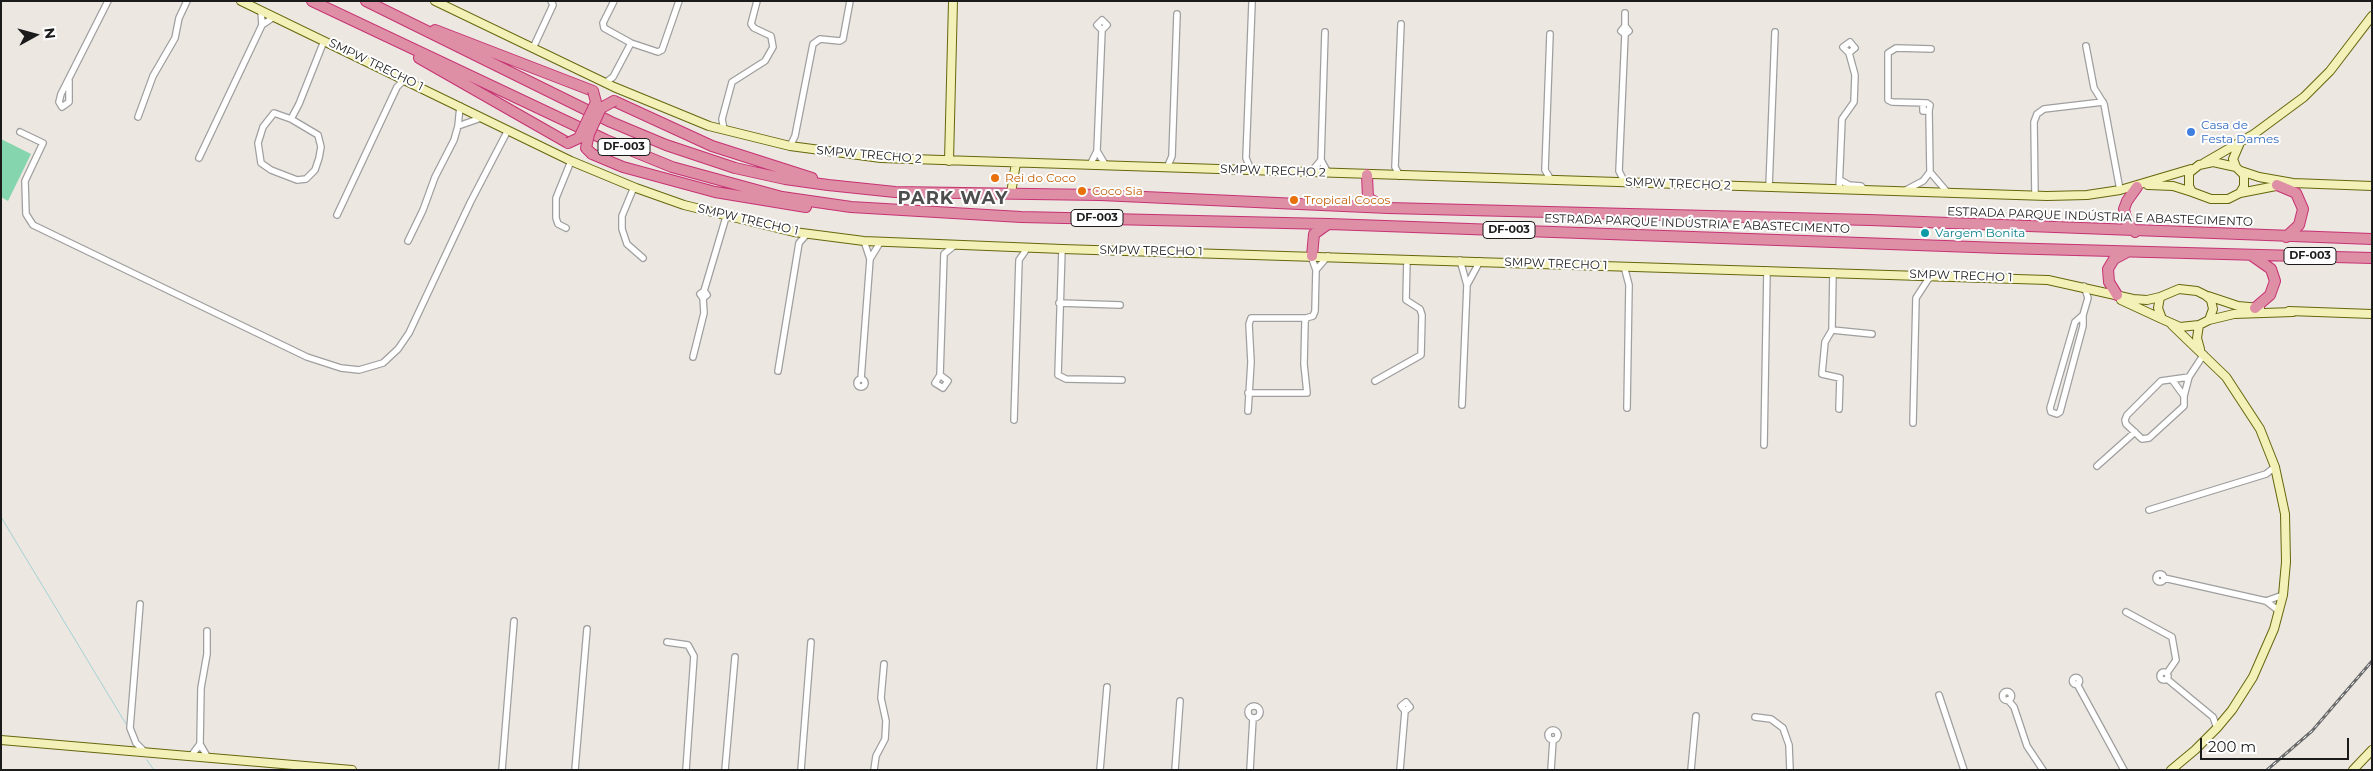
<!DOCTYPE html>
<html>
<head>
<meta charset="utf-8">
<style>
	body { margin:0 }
	#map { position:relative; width:2373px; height:771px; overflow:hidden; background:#ece7e1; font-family:Montserrat,sans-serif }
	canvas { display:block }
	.frame { position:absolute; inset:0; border:2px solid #1b1b1b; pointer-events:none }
	.north { position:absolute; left:10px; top:10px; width:50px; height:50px; -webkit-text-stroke:4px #fff; paint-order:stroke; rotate:83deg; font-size:14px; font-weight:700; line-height:20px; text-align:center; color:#1b1b1b }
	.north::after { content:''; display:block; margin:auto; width:18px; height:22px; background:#1b1b1b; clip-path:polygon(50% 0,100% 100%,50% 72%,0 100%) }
	.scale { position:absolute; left:2200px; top:738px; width:149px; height:22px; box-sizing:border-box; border:2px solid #1b1b1b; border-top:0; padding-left:6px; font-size:15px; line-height:18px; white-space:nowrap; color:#1b1b1b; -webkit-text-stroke:4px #fff; paint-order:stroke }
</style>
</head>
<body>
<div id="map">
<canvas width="2373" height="771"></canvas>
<div class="frame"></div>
<div class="north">N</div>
<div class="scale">200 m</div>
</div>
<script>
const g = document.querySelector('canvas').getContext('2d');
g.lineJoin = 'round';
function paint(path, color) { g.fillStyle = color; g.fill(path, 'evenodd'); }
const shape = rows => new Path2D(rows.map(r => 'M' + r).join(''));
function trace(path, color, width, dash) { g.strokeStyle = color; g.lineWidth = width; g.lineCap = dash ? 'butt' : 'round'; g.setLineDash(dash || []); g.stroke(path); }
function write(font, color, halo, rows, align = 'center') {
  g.font = font + ' Montserrat,sans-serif'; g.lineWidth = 4; g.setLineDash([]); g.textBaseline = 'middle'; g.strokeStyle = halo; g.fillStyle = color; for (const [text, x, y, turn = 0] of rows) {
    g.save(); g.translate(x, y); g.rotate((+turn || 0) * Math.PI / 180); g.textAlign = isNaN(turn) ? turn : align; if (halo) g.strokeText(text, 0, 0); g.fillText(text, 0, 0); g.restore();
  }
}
paint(shape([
	[1,139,31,154,8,201,1,197]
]), '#85d5ae');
trace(shape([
	[1,517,126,724],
	[147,760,154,770]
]), '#a5d0d6', 1);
const street = shape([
	[614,1,603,23,604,28,631,43,658,52,662,50,679,1],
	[261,11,262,25],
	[1625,13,1625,26],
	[1325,32,1321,160,1328,173],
	[1550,34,1545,170,1551,180],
	[1625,34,1621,31,1625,26,1629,31,1625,34,1619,171,1625,183],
	[2086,46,2094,88,2104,104,2120,190],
	[533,48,553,5,551,1],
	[69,81,69,102,62,107,59,102,61,94,108,1],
	[605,83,613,77,631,43],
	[1923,104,1923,111,1929,111,1930,105,1927,103,1892,102,1888,100,1888,53,1896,48,1931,49],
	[138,117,153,76,175,38,179,18,187,1],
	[291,119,318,135,321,147,319,158,315,170,306,179,297,180,271,170,261,163,258,143,263,127,274,113,291,119,299,104,324,41],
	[458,126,481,118],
	[724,130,722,119,732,82,765,61,773,47,771,36,754,28,751,24,757,1],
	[20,132,43,143,25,181,26,214,33,225,307,357,341,368,359,370,383,363,398,349,409,333,470,203,508,130],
	[790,146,795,136,813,44,820,39,840,41,843,39,850,1],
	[1097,151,1106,166],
	[199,158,262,25,274,17],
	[1090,165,1097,151,1102,30,1107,25,1102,20,1097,25,1102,30],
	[1167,168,1172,156,1177,14],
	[1251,170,1246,158,1252,3],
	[1311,172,1321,160],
	[1930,172,1948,193],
	[1400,176,1395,167,1401,24],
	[1840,180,1849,185,1861,186,1866,191],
	[634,187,622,216,622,229,627,244,643,258],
	[1769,187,1775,32],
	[1839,190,1842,119,1854,102,1855,75,1849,53,1843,47,1850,42,1855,48,1849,53],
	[1904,191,1923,181,1930,172,1929,111],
	[2035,196,2034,122,2037,114,2044,109,2103,102],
	[337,215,397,87,405,79],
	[566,228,558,224,556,218,556,198,571,161],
	[408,241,423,210,435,177,454,140,458,126,460,106],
	[1062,249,1058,375,1066,379,1122,380],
	[870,259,881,241],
	[1460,260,1467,285,1462,405],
	[1624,266,1629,285,1627,408],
	[1316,270,1328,256],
	[1833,272,1832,330,1825,342,1822,374,1840,378,1839,409],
	[1467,285,1480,261],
	[704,291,726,217],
	[1059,303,1120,305],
	[2083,315,2075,322,2050,408,2051,412,2057,414,2060,412,2083,326,2083,315,2088,298,2084,286],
	[1832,330,1872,334],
	[693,357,704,313,703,298,700,294,704,291,707,295,703,298],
	[778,371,799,243,807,234],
	[940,375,948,381,943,388,935,383,940,375,944,254,955,245],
	[861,379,870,259,864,241],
	'857 383a4 4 0 1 1 8 0a4 4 0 1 1-8 0Z',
	[1375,381,1421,355,1422,315,1420,309,1406,300,1407,259],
	[2173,381,2184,396,2184,406,2149,438,2142,439,2126,424,2125,420,2127,415,2161,381,2189,377],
	[1248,393,1307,393,1304,364,1305,322,1306,318,1313,316,1315,311,1316,270,1311,256],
	[2184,396,2189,377,2204,354],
	[1248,411,1251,362,1249,324,1251,318,1306,318],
	[1014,420,1019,260,1028,247],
	[1913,423,1916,298,1931,275],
	[1764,445,1767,270],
	[2097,466,2135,432],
	[2149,510,2266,474,2275,467],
	'2156 578a4 4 0 1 1 8 0a4 4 0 1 1-8 0Z',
	[2164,578,2266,601,2283,595],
	[2266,601,2279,611],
	[140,604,130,728,136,743,144,751],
	[2126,612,2172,637,2176,660,2167,673],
	[667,642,688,645,694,656,686,770],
	'2160 676a4 4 0 1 1 8 0a4 4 0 1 1-8 0Z',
	'2072.5 681a3.5 3.5 0 1 1 7 0a3.5 3.5 0 1 1-7 0Z',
	[2167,679,2213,717,2217,728],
	[2077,684,2124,770],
	'2002.5 696a4.5 4.5 0 1 1 9 0a4.5 4.5 0 1 1-9 0Z',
	[1939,695,1964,770],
	[2008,700,2014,707,2027,746,2043,770],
	'1248 712a6 6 0 1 1 12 0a6 6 0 1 1-12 0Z',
	[1755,717,1771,719,1783,728,1789,745,1790,770],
	'1548 735a5 5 0 1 1 10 0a5 5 0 1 1-10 0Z',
	[200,744,208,758],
	[191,756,200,744,201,688,207,654,207,631],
	[502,770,514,621],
	[575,770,587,629],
	[725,770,735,657],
	[801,770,811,642],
	[874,770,876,756,885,739,886,721,881,698,884,664],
	[1100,770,1107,687],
	[1175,770,1180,701],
	[1250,770,1253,718],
	[1400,770,1405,711,1401,706,1406,702,1410,707,1405,711],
	[1551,770,1553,740],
	[1691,770,1696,716]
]);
const secondary = shape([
	[241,1,571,161,636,188,684,205,794,232,864,241,1062,249,2048,280,2133,299,2147,300,2160,297],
	[435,1,614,87,709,126,790,146,881,158,2047,196,2087,195,2120,190,2191,169],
	[949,161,953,1],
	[2204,163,2254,134,2304,97,2330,71,2372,16],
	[2236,167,2213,162,2199,165,2189,173,2189,186,2192,192,2211,199,2228,199,2240,193,2244,186,2244,175,2236,167,2233,159,2239,145],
	[2241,171,2259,177,2293,183,2372,186],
	[2148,185,2173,186,2192,192],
	[1011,193,1016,163],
	[2240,193,2281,185],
	[2208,296,2238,306,2260,308],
	[2121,300,2162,319],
	[2289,311,2372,314],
	[2209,320,2213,309,2211,300,2205,295,2197,291,2179,289,2160,297,2158,308,2162,319,2180,327,2199,325,2209,320,2234,314,2293,312],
	[2199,325,2197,338,2200,349],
	[1,740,352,770],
	[2171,770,2195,750,2217,728,2232,710,2253,677,2274,629,2283,595,2286,562,2285,514,2281,495,2275,467,2260,429,2226,377,2172,325],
	[2353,770,2372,750]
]);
const highway = shape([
	[312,1,606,140,672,167,782,197,851,207,1021,217,1329,224,2001,248,2372,258],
	[366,1,611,122,666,145,735,168,785,179,828,185,895,192,1100,195,1388,208,1870,220,2372,239],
	[435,30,593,91],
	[419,58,568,143],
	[614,101,712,146,812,178],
	[592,154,623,167,715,192,806,207],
	[1367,175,1368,198,1383,206],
	[2277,185,2296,193,2303,209,2299,225,2286,237],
	[2135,232,2127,222,2124,209,2127,201,2137,187],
	[2251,255,2271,269,2275,281,2270,295,2255,308],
	[1312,256,1314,234,1328,224],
	[2117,295,2109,282,2108,269,2114,259,2127,252]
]);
trace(street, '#9f9f9f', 8);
trace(secondary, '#66670d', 10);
trace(highway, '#c63273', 12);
trace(street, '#fff', 5.5);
trace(secondary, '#f3f0b8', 8);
trace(highway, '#de8ea5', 10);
const rail = shape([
	[2267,770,2312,731,2372,661]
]);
trace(rail, '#696969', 3);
trace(rail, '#fff', 1, [4]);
const highwayBridge = shape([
	[568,143,579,138,596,102,593,91],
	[592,154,586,148,589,134,601,108,614,101]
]);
trace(highwayBridge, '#c63273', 12, []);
trace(highwayBridge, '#de8ea5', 10);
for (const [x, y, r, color] of [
	[2191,132,5,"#3f7fe0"],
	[995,178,5,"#e8710a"],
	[1082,191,5,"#e8710a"],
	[1294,200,5,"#e8710a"],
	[1925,233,5,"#0f9aa8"]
]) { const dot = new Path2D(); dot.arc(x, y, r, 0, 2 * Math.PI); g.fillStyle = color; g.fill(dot); trace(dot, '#fff', 2); }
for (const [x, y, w] of [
	[624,147,52],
	[1097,218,52],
	[1509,230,52],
	[2310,256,52]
]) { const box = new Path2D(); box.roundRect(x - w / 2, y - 8.5, w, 17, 4); g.fillStyle = '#fff'; g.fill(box); trace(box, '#1b1b1b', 1); }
write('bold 11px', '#1b1b1b', null, [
	["DF-003",624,147],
	["DF-003",1097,218],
	["DF-003",1509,230],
	["DF-003",2310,256]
]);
write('12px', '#1b1b1b', '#fff', [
	["SMPW TRECHO 1",376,65,26],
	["SMPW TRECHO 2",869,155,5],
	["SMPW TRECHO 2",1273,171,2],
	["SMPW TRECHO 2",1678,184,2],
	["ESTRADA PARQUE INDÚSTRIA E ABASTECIMENTO",2100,217,2],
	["SMPW TRECHO 1",748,220,13],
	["ESTRADA PARQUE INDÚSTRIA E ABASTECIMENTO",1697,224,2],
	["SMPW TRECHO 1",1151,251,1],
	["SMPW TRECHO 1",1556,264,2],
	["SMPW TRECHO 1",1961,276,2]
]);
write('12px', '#366cbe', '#fff', [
	["Casa de",2201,125],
	["Festa Dames",2201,139]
], 'left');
write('12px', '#c56008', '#fff', [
	["Rei do Coco",1005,178],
	["Coco Sia",1092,191],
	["Tropical Cocos",1304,200]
], 'left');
write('12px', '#0d838f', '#fff', [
	["Vargem Bonita",1935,233]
], 'left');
g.letterSpacing = '1px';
write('bold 18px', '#4e4e4e', '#fff', [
	["PARK WAY",953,199]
]);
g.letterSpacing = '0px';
</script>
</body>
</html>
